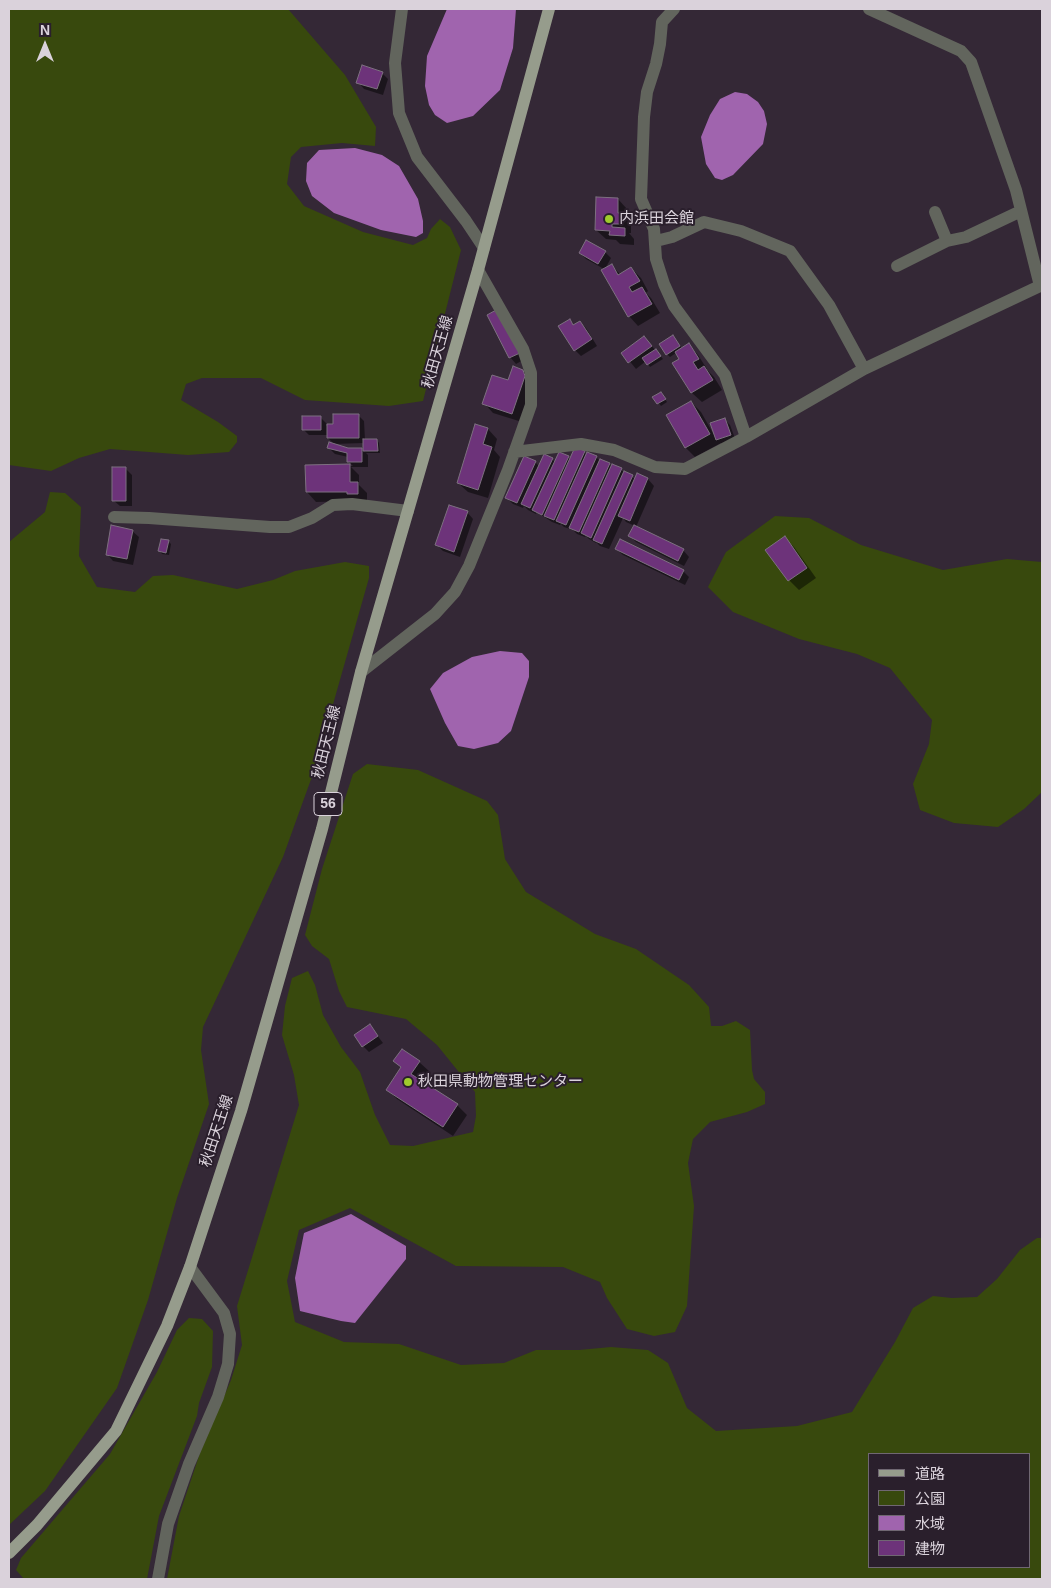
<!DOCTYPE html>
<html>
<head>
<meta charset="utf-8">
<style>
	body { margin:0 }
	#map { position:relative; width:1051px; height:1588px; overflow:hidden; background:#342836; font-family:Arial,"Noto Sans JP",sans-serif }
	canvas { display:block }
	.frame { position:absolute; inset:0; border:10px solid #dad2db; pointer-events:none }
	.legend { position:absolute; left:868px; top:1453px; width:162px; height:115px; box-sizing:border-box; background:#2a1f2c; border:1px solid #706772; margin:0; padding:6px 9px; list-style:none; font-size:15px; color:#dad2db }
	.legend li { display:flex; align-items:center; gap:10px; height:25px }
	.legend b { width:25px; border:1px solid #706772 }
	.north { position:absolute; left:20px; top:20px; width:50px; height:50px; -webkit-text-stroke:4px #2a1f2c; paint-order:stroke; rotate:0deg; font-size:14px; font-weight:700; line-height:20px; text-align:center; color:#dad2db }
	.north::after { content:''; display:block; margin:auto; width:18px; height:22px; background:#dad2db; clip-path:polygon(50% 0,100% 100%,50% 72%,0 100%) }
</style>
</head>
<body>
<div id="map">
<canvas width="1051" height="1588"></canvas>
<div class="frame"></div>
<ul class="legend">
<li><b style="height:6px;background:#969c8c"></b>道路</li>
<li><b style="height:14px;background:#38490d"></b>公園</li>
<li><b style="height:14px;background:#a064ae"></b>水域</li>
<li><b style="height:14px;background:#6d337a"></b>建物</li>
</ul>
<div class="north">N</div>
</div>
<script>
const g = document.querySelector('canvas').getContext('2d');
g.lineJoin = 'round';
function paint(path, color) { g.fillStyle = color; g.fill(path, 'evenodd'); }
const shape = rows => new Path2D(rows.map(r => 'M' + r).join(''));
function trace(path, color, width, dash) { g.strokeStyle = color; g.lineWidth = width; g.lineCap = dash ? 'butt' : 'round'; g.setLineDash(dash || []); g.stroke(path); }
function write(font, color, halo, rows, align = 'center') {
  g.font = font + ' Arial,"Noto Sans JP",sans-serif'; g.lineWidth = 4; g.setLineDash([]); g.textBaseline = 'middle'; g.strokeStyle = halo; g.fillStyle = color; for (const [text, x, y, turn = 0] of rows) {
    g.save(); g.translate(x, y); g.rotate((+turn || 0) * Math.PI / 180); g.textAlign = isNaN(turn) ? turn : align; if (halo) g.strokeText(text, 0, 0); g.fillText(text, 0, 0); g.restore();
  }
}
paint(shape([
	[9,9,288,9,345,75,376,127,375,146,342,143,301,147,291,157,287,184,304,206,363,232,413,245,427,238,431,229,440,219,450,227,461,250,423,401,389,406,305,400,261,378,202,378,186,384,181,400,218,422,237,436,237,442,229,452,188,455,110,449,79,458,51,471,9,465],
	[50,492,65,493,81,507,79,556,97,587,135,592,153,576,173,575,237,589,273,580,295,571,345,562,369,566,369,578,314,771,283,857,203,1027,201,1050,209,1104,177,1198,148,1300,117,1388,45,1491,9,1525,9,542,45,512],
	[775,516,809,518,861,545,943,570,1007,559,1042,562,1042,792,1024,809,998,827,954,823,920,810,913,784,929,744,932,720,890,668,857,654,799,639,733,612,708,587,726,552],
	[367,764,418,770,487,801,498,815,505,859,526,892,595,934,636,949,689,985,709,1007,711,1026,722,1026,736,1021,750,1030,752,1070,754,1079,765,1092,765,1104,747,1112,710,1122,693,1139,688,1163,694,1206,687,1306,675,1332,654,1336,627,1329,607,1298,600,1282,563,1267,456,1266,350,1208,299,1230,287,1281,295,1322,344,1342,399,1344,461,1365,504,1363,536,1350,579,1350,611,1347,648,1350,668,1363,687,1408,716,1431,797,1426,852,1412,895,1342,913,1308,933,1296,952,1298,977,1297,997,1279,1020,1250,1037,1238,1042,1238,1042,1579,167,1579,179,1516,200,1453,231,1380,242,1345,237,1306,299,1105,294,1075,282,1035,285,1006,292,978,308,971,315,985,323,1015,341,1047,360,1072,375,1115,390,1145,413,1146,473,1132,476,1116,475,1092,437,1045,406,1019,347,1007,339,991,329,959,312,946,305,935,322,869,353,774],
	[870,1454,1030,1454,1030,1567,870,1567],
	[189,1318,202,1319,213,1331,212,1367,199,1403,197,1416,159,1516,147,1579,24,1579,16,1570,21,1558,110,1454,157,1372,177,1330]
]), '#38490d');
paint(shape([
	[447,9,516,9,513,48,500,90,473,116,447,123,435,115,429,105,425,86,427,56],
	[735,92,747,94,758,102,764,111,767,124,763,144,733,175,722,180,715,178,706,164,701,137,710,115,720,99],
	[355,148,382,155,399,166,418,199,423,221,423,233,416,237,381,230,334,213,312,196,306,181,307,163,319,150],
	[500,651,522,653,529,661,529,677,511,731,498,743,474,749,458,746,445,723,430,689,443,673,472,657],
	[351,1214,406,1246,406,1259,355,1323,341,1321,300,1311,295,1278,304,1233]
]), '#a064ae');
paint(shape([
	[382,73,388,79,383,95,364,89,358,82],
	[618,199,627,209,627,219,631,224,631,233,629,233,634,239,634,245,620,244,616,240,606,239,596,230],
	[605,252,611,258,605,269,611,265,620,274,631,268,641,278,648,291,646,293,651,298,660,313,638,326,629,316,604,269,586,259,580,253],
	[489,315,525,359,516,364,510,357],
	[569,321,574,326,580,322,586,328,597,346,581,356,575,350],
	[675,339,682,349,689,345,698,355,707,369,706,369,714,377,722,390,702,402,692,393,674,364,681,360,676,353,670,357,667,354],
	[650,344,663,359,650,367,646,361,636,369,623,353],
	[523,371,533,381,522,422,493,413,484,403],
	[663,396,667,402,661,406,654,397],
	[691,402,701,412,714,435,724,419,730,425,736,441,723,446,721,443,695,457,686,448,667,416],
	[358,415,364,421,365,440,377,440,379,443,380,453,366,453,368,455,368,467,351,467,359,475,359,485,367,493,367,503,356,501,316,502,307,492,306,466,353,466,348,461,348,457,335,454,329,448,362,449,365,452,364,443,334,444,328,438,328,435,309,435,303,429,320,417,326,423,326,426,334,425],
	[476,426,488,429,497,439,494,450,500,457,488,498,468,492,458,483],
	[584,452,587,455,596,457,600,461,621,470,635,479,637,475,648,479,654,486,636,527,683,550,689,557,684,566,636,542,630,536,635,526,626,522,623,518,609,549,600,546,596,542,596,543,589,539,586,536,585,537,577,534,573,530,564,527,561,524,560,525,552,522,537,512,536,514,528,510,524,506,523,508,513,504,507,498,535,462,539,466,552,459,555,462,568,457,571,460],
	[126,469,132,475,132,506,120,506,113,500],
	[467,512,473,519,460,557,443,551,437,545],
	[132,531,139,537,133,565,113,561,107,554],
	[784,537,794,547,816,578,799,590,789,580,767,550],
	[168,541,171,544,169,555,162,554,160,551],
	[616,549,683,571,689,577,685,585,623,555],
	[370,1026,383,1043,369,1052,363,1046],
	[395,1061,419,1062,429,1071,422,1082,457,1105,467,1115,453,1136,397,1099,388,1090,402,1068]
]), '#0007');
const building = shape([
	[362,65,383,72,377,89,356,83,362,65],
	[596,197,618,198,618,213,622,213,622,224,612,224,612,227,625,228,625,236,609,235,610,231,595,230,596,197],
	[586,240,606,251,598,264,579,253,586,240],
	[612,264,618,275,631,267,640,281,629,287,632,292,642,287,652,304,628,317,601,270,612,264],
	[498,309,520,353,509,358,487,315,498,309],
	[570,319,573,325,580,321,592,339,574,351,558,326,570,319],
	[673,335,680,346,666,355,659,344,673,335],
	[644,336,652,346,628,363,621,353,644,336],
	[689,343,699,359,693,362,698,370,704,366,713,380,691,393,672,363,679,359,675,352,689,343],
	[656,349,661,356,647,365,642,358,656,349],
	[513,366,523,370,525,376,512,414,482,404,492,375,508,380,513,366],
	[661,392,666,399,657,404,652,397,661,392],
	[691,401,710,434,685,448,666,415,691,401],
	[333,414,359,414,359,438,327,438,327,424,333,424,333,414],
	[302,416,321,416,321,430,302,430,302,416],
	[725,418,731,435,716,440,710,423,725,418],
	[475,424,488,428,483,444,492,447,478,490,457,483,475,424],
	[363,439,377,439,378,451,363,451,363,439],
	[329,442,348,448,362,448,362,462,347,462,347,453,327,448,329,442],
	[575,447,585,451,554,520,544,516,575,447],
	[559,452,569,456,542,515,532,510,559,452],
	[587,452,597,456,566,525,556,521,587,452],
	[544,454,553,458,530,508,521,504,544,454],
	[524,456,536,461,517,503,505,498,524,456],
	[600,459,610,463,579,532,569,528,600,459],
	[350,464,350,482,358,482,358,494,347,494,347,492,306,492,305,465,350,464],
	[612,464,622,468,591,538,581,533,612,464],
	[112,467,126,467,126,501,112,501,112,467],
	[624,471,633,475,602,544,593,540,624,471],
	[637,473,648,478,630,521,618,516,637,473],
	[449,505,468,511,454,552,435,545,449,505],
	[111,525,133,530,127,559,106,555,111,525],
	[634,525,684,549,678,561,628,536,634,525],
	[785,536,807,568,788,581,765,550,785,536],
	[161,539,169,540,166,553,158,551,161,539],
	[620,539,684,570,679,580,615,549,620,539],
	[370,1024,378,1036,362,1047,354,1035,370,1024],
	[402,1049,420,1061,411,1074,458,1104,443,1127,386,1090,401,1067,393,1061,402,1049]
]);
paint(building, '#6d337a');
trace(building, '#7d7080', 1);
trace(shape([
	[402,9,395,63,399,113,417,157,466,221,484,248],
	[674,9,662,22,660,44,656,64,647,92,644,117,641,199,654,229,656,259,664,284,674,306,688,325,725,375,746,437],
	[869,9,961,51,971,62,1016,190,1040,286],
	[935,212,947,241],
	[656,241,672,237,704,222,741,231,790,251,829,305,864,369],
	[897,266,947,241,966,237,1021,211],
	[514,452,581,444,614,450,655,467,685,469,746,437,864,369,1042,285],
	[114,517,149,518,270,527,289,527,312,518,333,505,352,504,408,511],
	[361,672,435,614,455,592,469,566,508,470,531,405,531,373,523,349,478,270],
	[158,1579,168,1524,189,1464,218,1397,228,1364,230,1334,224,1313,190,1267]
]), '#62655d', 12);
trace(shape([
	[9,1553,37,1525,116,1431,167,1326,190,1267,241,1111,322,829,361,672,478,270,549,9]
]), '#969c8c', 12);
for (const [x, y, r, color] of [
	[609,219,5,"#9fca2d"],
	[408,1082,5,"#9fca2d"]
]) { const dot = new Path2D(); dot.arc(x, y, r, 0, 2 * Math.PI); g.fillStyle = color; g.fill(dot); trace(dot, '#2a1f2c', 2); }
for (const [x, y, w] of [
	[328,804,28]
]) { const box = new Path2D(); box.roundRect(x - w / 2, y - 11.5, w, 23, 4); g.fillStyle = '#2a1f2c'; g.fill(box); trace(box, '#dad2db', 1); }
write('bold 14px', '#dad2db', null, [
	["56",328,804]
]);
write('15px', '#dad2db', '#2a1f2c', [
	["内浜田会館",619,219],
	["秋田県動物管理センター",418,1082]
], 'left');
write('15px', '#dad2db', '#2a1f2c', [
	["秋田天王線",438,352,-74],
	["秋田天王線",327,742,-76],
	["秋田天王線",217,1131,-72]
]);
</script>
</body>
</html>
